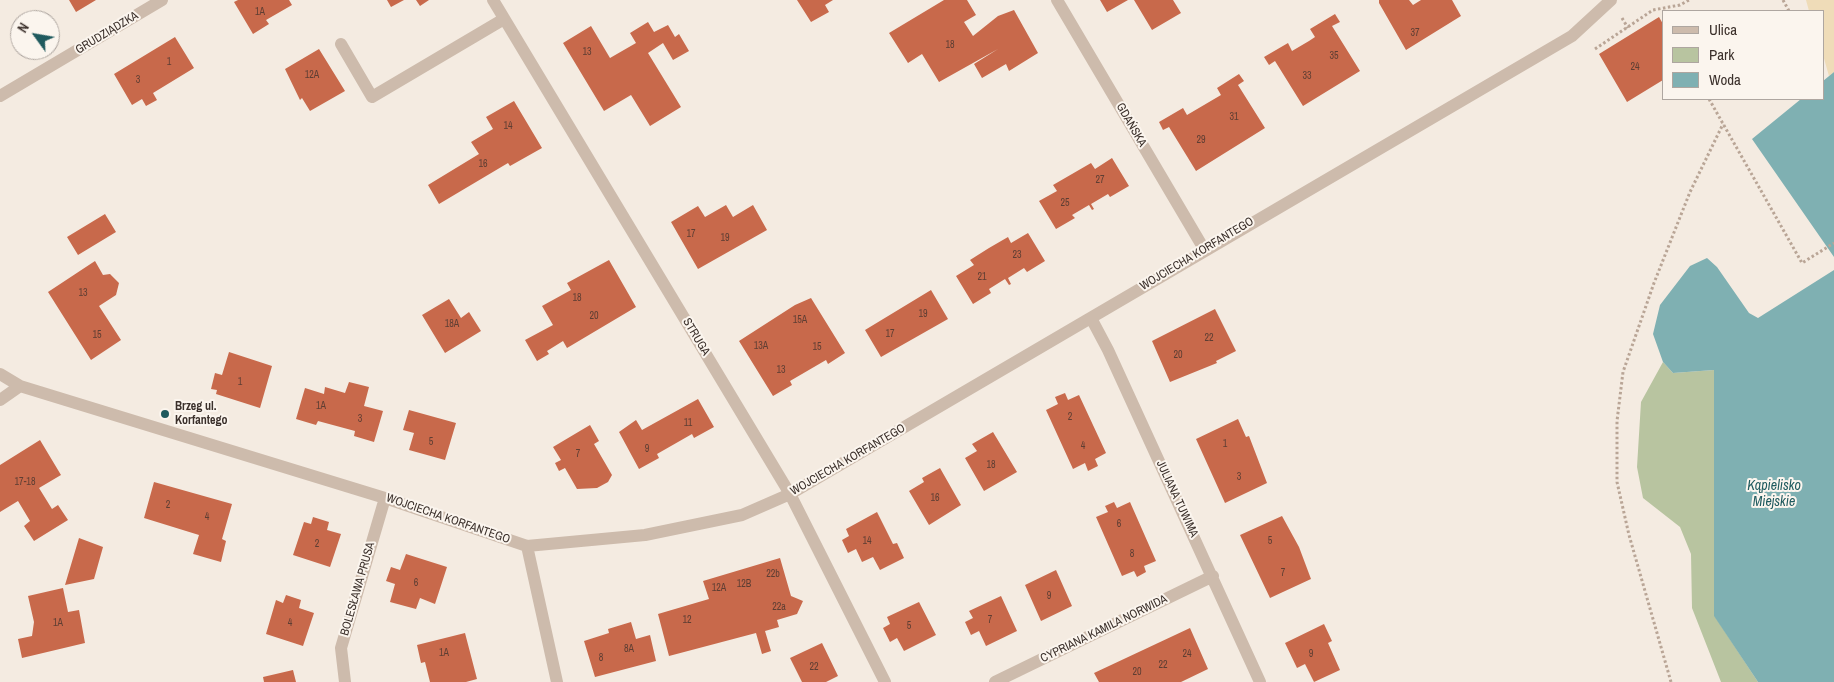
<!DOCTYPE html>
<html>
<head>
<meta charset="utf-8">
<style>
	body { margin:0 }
	#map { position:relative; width:1834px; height:682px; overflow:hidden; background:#f4ebe1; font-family:"Archivo Narrow",sans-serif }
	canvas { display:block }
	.legend { position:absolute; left:1662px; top:10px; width:162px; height:90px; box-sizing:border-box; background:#fbf5ee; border:1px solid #aea6a0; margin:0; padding:6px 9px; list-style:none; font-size:15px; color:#3b302b }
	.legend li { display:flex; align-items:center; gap:10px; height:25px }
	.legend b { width:25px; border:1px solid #aea6a0 }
	.north { position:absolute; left:10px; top:10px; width:50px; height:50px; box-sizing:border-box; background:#fbf5ee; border:1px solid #aea6a0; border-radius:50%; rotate:302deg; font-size:14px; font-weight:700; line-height:20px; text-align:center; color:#3b302b }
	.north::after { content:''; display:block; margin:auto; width:18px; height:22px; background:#1f5a5e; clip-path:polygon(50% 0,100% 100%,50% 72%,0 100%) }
</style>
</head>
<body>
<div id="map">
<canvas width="1834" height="682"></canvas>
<ul class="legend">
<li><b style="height:6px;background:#cdbbac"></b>Ulica</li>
<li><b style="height:14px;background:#b8c4a0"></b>Park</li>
<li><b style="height:14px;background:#7fb0b2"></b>Woda</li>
</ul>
<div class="north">N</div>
</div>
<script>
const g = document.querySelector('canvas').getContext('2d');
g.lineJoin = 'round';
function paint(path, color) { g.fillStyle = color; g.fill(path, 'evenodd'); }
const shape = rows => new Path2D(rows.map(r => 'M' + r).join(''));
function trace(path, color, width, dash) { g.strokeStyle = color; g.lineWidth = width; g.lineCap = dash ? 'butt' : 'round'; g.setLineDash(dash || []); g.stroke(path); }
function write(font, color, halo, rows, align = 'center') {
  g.font = font + ' "Archivo Narrow",sans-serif'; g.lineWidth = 4; g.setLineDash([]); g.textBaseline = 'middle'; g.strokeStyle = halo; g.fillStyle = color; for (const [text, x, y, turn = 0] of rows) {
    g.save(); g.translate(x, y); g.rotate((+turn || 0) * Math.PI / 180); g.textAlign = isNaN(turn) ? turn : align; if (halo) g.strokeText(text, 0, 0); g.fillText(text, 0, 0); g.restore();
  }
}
paint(shape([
	[1663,362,1673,373,1714,370,1714,615,1758,682,1721,682,1692,608,1691,554,1680,527,1643,498,1637,467,1641,402]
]), '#b8c4a0');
paint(shape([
	[1806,0,1834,0,1834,72,1829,76,1823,55,1823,11,1809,11]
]), '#efdcb8');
paint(shape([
	[1834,72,1834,257,1752,139,1801,99,1823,99,1823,81],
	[1707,258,1717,267,1749,313,1758,318,1834,270,1834,682,1758,682,1714,616,1714,370,1673,373,1663,362,1653,334,1660,305,1690,266]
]), '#7fb0b2');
paint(shape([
	[69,0,96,0,76,12],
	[238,0,289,0,292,5,266,20,269,24,253,34,234,2],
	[387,0,404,0,391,7],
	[416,0,429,0,420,6],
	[797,0,833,0,825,5,829,12,811,22],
	[944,0,967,0,976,15,964,22,973,36,998,16,1014,10,1038,53,1009,71,1006,64,982,78,974,64,998,49,939,82,922,54,908,63,889,33],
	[1100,0,1128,0,1107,12],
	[1134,0,1173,0,1181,13,1152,30],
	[1379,0,1409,0,1413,5,1421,0,1452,0,1461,16,1406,50,1379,3],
	[1335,14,1340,22,1332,26,1360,71,1303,106,1275,61,1269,65,1264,57,1288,43,1292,51,1309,41,1315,37,1310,29],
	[1659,17,1663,24,1663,80,1627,102,1599,54],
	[648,22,654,32,668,25,675,37,679,34,689,51,673,60,663,43,648,53,681,107,650,126,631,95,604,111,563,43,591,26,610,58,636,43,630,33],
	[175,37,194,68,153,93,157,100,146,106,142,99,132,105,114,74],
	[319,49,345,91,310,111,302,98,300,100,285,69],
	[1239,74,1244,81,1238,85,1265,128,1196,171,1169,127,1163,130,1159,122,1183,108,1187,115,1221,95,1217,88],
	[514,101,542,148,510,166,508,163,439,204,428,185,479,154,471,142,493,129,486,117],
	[1112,158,1129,186,1110,197,1108,194,1091,204,1094,209,1092,210,1089,205,1072,215,1075,218,1056,229,1039,201,1057,191,1053,185,1091,163,1095,169],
	[726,205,733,217,753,205,767,230,698,269,671,222,698,206,705,217],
	[105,214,116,232,78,255,67,237],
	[1028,233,1045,261,1027,272,1024,268,1008,278,1011,284,1009,285,1005,279,989,289,991,293,973,304,956,276,974,265,970,260,989,248,1008,237,1011,243],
	[609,260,636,307,567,348,563,341,547,351,549,354,537,361,525,340,553,325,542,306,571,290,567,283],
	[95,261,103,275,110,274,119,283,116,295,99,306,121,340,91,360,48,292],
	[931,290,948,319,881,357,865,330],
	[811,298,845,353,828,364,826,360,790,381,792,385,773,396,739,341,795,305],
	[449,299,461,318,469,312,481,331,445,353,422,315],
	[1215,309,1236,351,1216,361,1217,363,1170,382,1152,341],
	[229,352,272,366,260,408,216,394,217,390,211,389,215,373,222,375],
	[349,382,369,387,364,406,383,411,374,442,354,436,355,431,318,421,316,425,296,419,305,388,324,394,325,387,345,393],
	[1065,393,1068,400,1079,395,1106,453,1095,459,1098,466,1088,471,1085,463,1073,469,1046,410,1058,404,1055,397],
	[698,399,714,427,694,438,692,434,657,454,659,458,639,469,619,432,636,420,642,430],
	[409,410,456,423,445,460,409,450,414,433,403,430],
	[1238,419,1246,437,1249,436,1267,483,1225,503,1196,439],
	[590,425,599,441,594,444,612,475,608,482,597,488,577,489,565,468,559,471,555,463,561,460,553,447],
	[993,432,1017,472,984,491,965,458,977,451,972,444],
	[40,440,61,475,39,488,52,509,58,505,68,520,34,541,24,526,30,521,18,501,0,512,0,465],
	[940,468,961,505,929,525,909,491,924,482,922,478],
	[154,482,232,504,222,539,226,541,221,562,193,554,199,535,144,518],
	[1114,502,1117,508,1130,502,1156,561,1144,566,1146,572,1137,577,1134,571,1122,576,1096,517,1108,512,1105,506],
	[877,512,893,544,897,543,904,558,880,570,873,557,862,562,856,549,848,553,842,540,849,536,846,529],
	[1282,516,1299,547,1311,579,1270,598,1240,535],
	[313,517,329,522,327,530,341,534,330,567,293,555,304,522,311,524],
	[79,538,103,547,94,579,65,585],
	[406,554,447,567,435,604,420,598,416,609,390,602,395,584,386,581,391,567,400,570],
	[780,558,791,596,803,601,797,614,777,620,779,627,765,631,771,651,762,654,756,633,669,656,658,614,709,599,703,581],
	[1056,570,1072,606,1041,621,1025,585],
	[63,588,68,612,79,610,85,643,22,658,18,639,32,636,34,622,28,596],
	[286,595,301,600,299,608,314,613,303,646,266,634,276,600,283,603],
	[1001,596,1017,631,986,646,979,631,971,635,965,622,973,618,969,611],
	[919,602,936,635,904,651,897,638,890,642,883,628,890,624,887,617],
	[631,622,636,639,650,635,656,661,595,677,584,641,609,633,608,629],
	[1324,624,1332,641,1328,643,1340,670,1314,682,1305,664,1297,668,1285,643],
	[1190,628,1208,669,1181,682,1099,682,1094,673],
	[465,633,477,679,466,682,430,682,425,662,421,663,417,645],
	[822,643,838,676,826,682,802,682,790,658],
	[293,670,296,682,264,682,263,677]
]), '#c8694b');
trace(shape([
	[1783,0,1789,11],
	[1622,18,1628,28],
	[1595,49,1653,10,1680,5,1689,0],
	[1709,99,1802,263,1834,243],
	[1671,682,1629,535,1617,482,1617,421,1623,372,1654,283,1690,192,1723,124]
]), '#b9a596', 3, [2.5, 2.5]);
trace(shape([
	[493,0,790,494,885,682],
	[1057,0,1204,249],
	[341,44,372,97,504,19],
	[0,96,162,0],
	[1091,318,1108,350,1260,682],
	[0,374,20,386,385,498,527,546,645,535,742,515,790,494,1572,36,1611,0],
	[0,400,20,386],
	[527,546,557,682],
	[345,682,341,648,385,498],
	[995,682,1213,576]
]), '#cdbbac', 12);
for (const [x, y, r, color] of [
	[165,414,5,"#1f5a5e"]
]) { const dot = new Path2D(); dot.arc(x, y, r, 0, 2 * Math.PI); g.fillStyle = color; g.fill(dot); trace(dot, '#fbf5ee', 2); }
write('10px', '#5e3e33', null, [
	["1A",260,12],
	["37",1415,33],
	["18",950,45],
	["13",587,52],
	["35",1334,56],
	["1",169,62],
	["24",1635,67],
	["12A",312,75],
	["33",1307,76],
	["3",138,80],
	["31",1234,117],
	["14",508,126],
	["29",1201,140],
	["16",483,164],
	["27",1100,180],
	["25",1065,203],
	["17",691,234],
	["19",725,238],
	["23",1017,255],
	["21",982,277],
	["13",83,293],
	["18",577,298],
	["19",923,314],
	["20",594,316],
	["15A",800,320],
	["18A",452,324],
	["17",890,334],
	["15",97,335],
	["22",1209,338],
	["13A",761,346],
	["15",817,347],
	["20",1178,355],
	["13",781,370],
	["1",240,382],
	["1A",321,406],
	["2",1070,417],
	["3",360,419],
	["11",688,423],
	["5",431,442],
	["1",1225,444],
	["4",1083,446],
	["9",647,449],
	["7",578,454],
	["18",991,465],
	["3",1239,477],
	["17-18",25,482],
	["16",935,498],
	["2",168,505],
	["4",207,517],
	["6",1119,524],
	["14",867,541],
	["5",1270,541],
	["2",317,544],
	["8",1132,554],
	["7",1283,573],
	["22b",773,574],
	["6",416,583],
	["12B",744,584],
	["12A",719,588],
	["9",1049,596],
	["22a",779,607],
	["12",687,620],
	["7",990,620],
	["1A",58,623],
	["4",290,623],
	["5",909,626],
	["8A",629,649],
	["1A",444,653],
	["24",1187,654],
	["9",1311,654],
	["8",601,658],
	["22",1163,665],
	["22",814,667],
	["20",1137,672]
]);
write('12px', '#3b302b', '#fbf5ee', [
	["GRUDZIĄDZKA",107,33,-31],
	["GDAŃSKA",1131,125,60],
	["WOJCIECHA KORFANTEGO",1197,254,-31],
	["STRUGA",696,337,59],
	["WOJCIECHA KORFANTEGO",848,460,-30],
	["JULIANA TUWIMA",1177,499,65],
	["WOJCIECHA KORFANTEGO",448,519,19],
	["BOLESŁAWA PRUSA",358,589,-74],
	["CYPRIANA KAMILA NORWIDA",1104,629,-26]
]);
write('bold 12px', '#3b302b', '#fbf5ee', [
	["Brzeg ul.",175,407],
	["Korfantego",175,421]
], 'left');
write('italic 14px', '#1f5a5e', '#fbf5ee', [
	["Kąpielisko",1774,486],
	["Miejskie",1774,502]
]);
</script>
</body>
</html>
